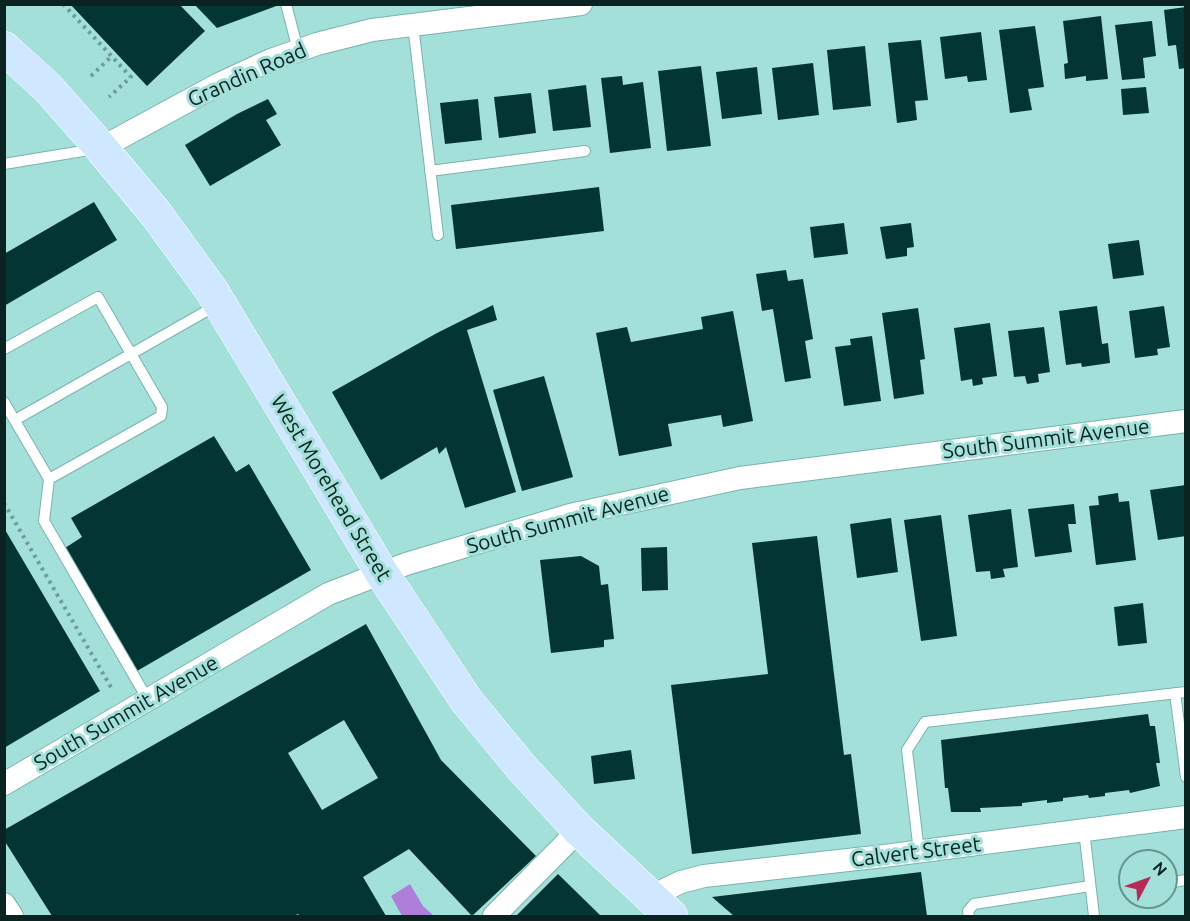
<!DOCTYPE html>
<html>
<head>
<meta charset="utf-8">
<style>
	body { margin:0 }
	#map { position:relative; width:1190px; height:921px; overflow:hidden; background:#a3e0d9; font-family:Ubuntu,sans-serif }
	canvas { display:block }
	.frame { position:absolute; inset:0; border:6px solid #0a2321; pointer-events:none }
	.north { position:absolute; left:1118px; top:849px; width:60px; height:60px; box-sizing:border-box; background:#a3e0d9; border:2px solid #66948f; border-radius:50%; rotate:49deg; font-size:16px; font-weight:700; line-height:24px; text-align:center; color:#0a2321 }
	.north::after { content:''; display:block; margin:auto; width:21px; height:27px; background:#b82958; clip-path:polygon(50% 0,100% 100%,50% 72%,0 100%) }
</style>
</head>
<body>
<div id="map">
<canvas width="1190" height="921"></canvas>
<div class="frame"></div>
<div class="north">N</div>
</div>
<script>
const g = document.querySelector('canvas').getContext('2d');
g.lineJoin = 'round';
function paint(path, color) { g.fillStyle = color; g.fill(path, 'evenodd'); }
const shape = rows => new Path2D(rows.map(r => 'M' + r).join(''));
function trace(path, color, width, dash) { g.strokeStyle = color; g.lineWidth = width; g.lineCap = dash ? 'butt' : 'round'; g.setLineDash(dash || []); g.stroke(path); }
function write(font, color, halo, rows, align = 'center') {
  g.font = font + ' Ubuntu,sans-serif'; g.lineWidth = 6; g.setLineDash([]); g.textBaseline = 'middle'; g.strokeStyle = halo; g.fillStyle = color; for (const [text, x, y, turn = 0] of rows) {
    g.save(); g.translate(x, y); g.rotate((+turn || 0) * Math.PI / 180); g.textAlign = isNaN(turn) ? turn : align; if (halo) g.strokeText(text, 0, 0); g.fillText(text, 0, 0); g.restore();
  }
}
paint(shape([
	[410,884,423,906,434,916,402,916,391,896]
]), '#ae7fda');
paint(shape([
	[70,4,179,4,205,31,147,86],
	[195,5,279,5,217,28],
	[1186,7,1186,68,1179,69,1176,45,1168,46,1164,10],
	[1101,16,1108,79,1086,81,1086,76,1065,79,1064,64,1068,63,1063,21],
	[1152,21,1156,56,1143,58,1145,78,1122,80,1115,25],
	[1035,26,1044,87,1028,89,1032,110,1010,113,999,30],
	[981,32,987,80,968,82,967,76,945,79,940,37],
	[921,40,928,100,915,101,917,120,897,123,888,43],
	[865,46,871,106,833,110,827,50],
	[813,63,819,115,778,120,772,68],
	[701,66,711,146,667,151,658,71],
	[757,67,762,114,722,119,716,72],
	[622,76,623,85,643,82,651,148,610,153,601,78],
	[586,85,591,127,553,131,548,90],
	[1146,87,1149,113,1123,115,1121,89],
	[531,93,536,133,499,138,494,97],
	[268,99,277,114,266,120,281,145,210,186,185,145,237,114],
	[478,99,482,140,445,144,440,103],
	[599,187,604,231,456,249,451,205],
	[94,202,117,240,4,306,4,254],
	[844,223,848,254,814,258,810,227],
	[911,223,914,247,907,248,907,256,886,259,880,227],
	[1139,240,1144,275,1113,279,1108,244],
	[786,270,788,281,803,279,813,339,805,341,811,378,785,382,773,309,762,311,756,274],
	[493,305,497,320,467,330,516,492,465,508,446,447,439,454,437,447,381,480,332,392,437,333],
	[1097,306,1102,344,1108,343,1110,363,1082,367,1081,363,1066,365,1059,311],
	[1164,306,1170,347,1157,349,1158,355,1135,358,1129,311],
	[918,308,925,359,920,360,924,394,894,399,882,313],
	[733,311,753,421,723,427,721,415,668,424,672,446,619,456,596,333,627,327,631,342,703,329,701,317],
	[990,323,997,376,982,378,983,384,973,386,972,379,961,381,954,328],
	[1044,327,1050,372,1038,374,1039,382,1027,384,1025,376,1014,377,1008,331],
	[872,336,881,401,844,406,835,347,851,345,850,339],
	[544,376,573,477,522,491,493,390],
	[214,436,236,472,249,464,311,570,137,671,65,548,82,537,71,518],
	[1186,485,1186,536,1158,540,1150,490],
	[1118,493,1119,502,1129,501,1136,560,1096,565,1089,506,1099,505,1098,496],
	[1074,504,1076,524,1068,524,1072,552,1035,557,1028,509],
	[1011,509,1018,567,1003,569,1005,577,991,579,990,571,976,572,968,515],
	[941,515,957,636,921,641,904,520],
	[891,518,898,572,857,578,850,524],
	[4,528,100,691,4,748],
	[817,536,844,755,851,754,861,834,692,854,671,685,768,674,752,543],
	[667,547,668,590,642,591,641,548],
	[581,556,599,566,601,585,608,584,614,639,604,640,604,647,551,653,540,560],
	[1143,603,1147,643,1118,646,1114,607],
	[366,624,441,760,536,856,472,916,409,849,363,877,386,916,300,916,298,914,294,916,52,916,4,840,4,830],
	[344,720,378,778,322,810,288,753],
	[1148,714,1150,726,1155,726,1160,763,1156,763,1160,786,1130,793,1129,790,1105,793,1105,796,1089,798,1088,795,1063,798,1063,801,1047,803,1047,800,1022,803,1022,806,980,808,981,812,951,812,948,788,945,788,941,740],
	[631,750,635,779,594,784,591,756],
	[921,872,927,916,734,916,712,897],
	[558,874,601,916,516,916]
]), '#033632');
const lane = shape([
	[286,4,298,50],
	[413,25,438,235],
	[4,164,95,149],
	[430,171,585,151],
	[4,349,98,297,162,407,161,416,49,479],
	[4,402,49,479,44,521,148,700],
	[15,420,217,305],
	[1175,693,1186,777],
	[1084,830,1094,916],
	[919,852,907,750,925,722,1186,692],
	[1166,883,1186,880],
	[969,916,968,911,974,904,1090,886]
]);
const street = shape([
	[101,148,219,84,271,60,317,44,372,30,581,4],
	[4,784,328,594,406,564,570,515,740,478,1186,421],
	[650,897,681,882,704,876,884,856,1186,817],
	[4,904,12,916],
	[494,916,579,830]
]);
const primary = shape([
	[4,48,48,88,101,148,156,214,212,291,381,572,466,700,522,768,579,830,671,916]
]);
trace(lane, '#78b4ae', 12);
trace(street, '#78b4ae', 24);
trace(primary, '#fff', 34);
trace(shape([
	[63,4,131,77,109,97],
	[91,76,112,56],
	[4,503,112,689]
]), '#6d9d98', 4, [3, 4.5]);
trace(lane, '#fff', 10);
trace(street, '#fff', 22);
trace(primary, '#d0e8ff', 33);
write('21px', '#0a2321', '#a3e0d9', [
	["Grandin Road",247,75,-24],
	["South Summit Avenue",1046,439,-7],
	["West Morehead Street",331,488,59],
	["South Summit Avenue",568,520,-15],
	["South Summit Avenue",126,713,-30],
	["Calvert Street",916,852,-7]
]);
</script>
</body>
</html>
